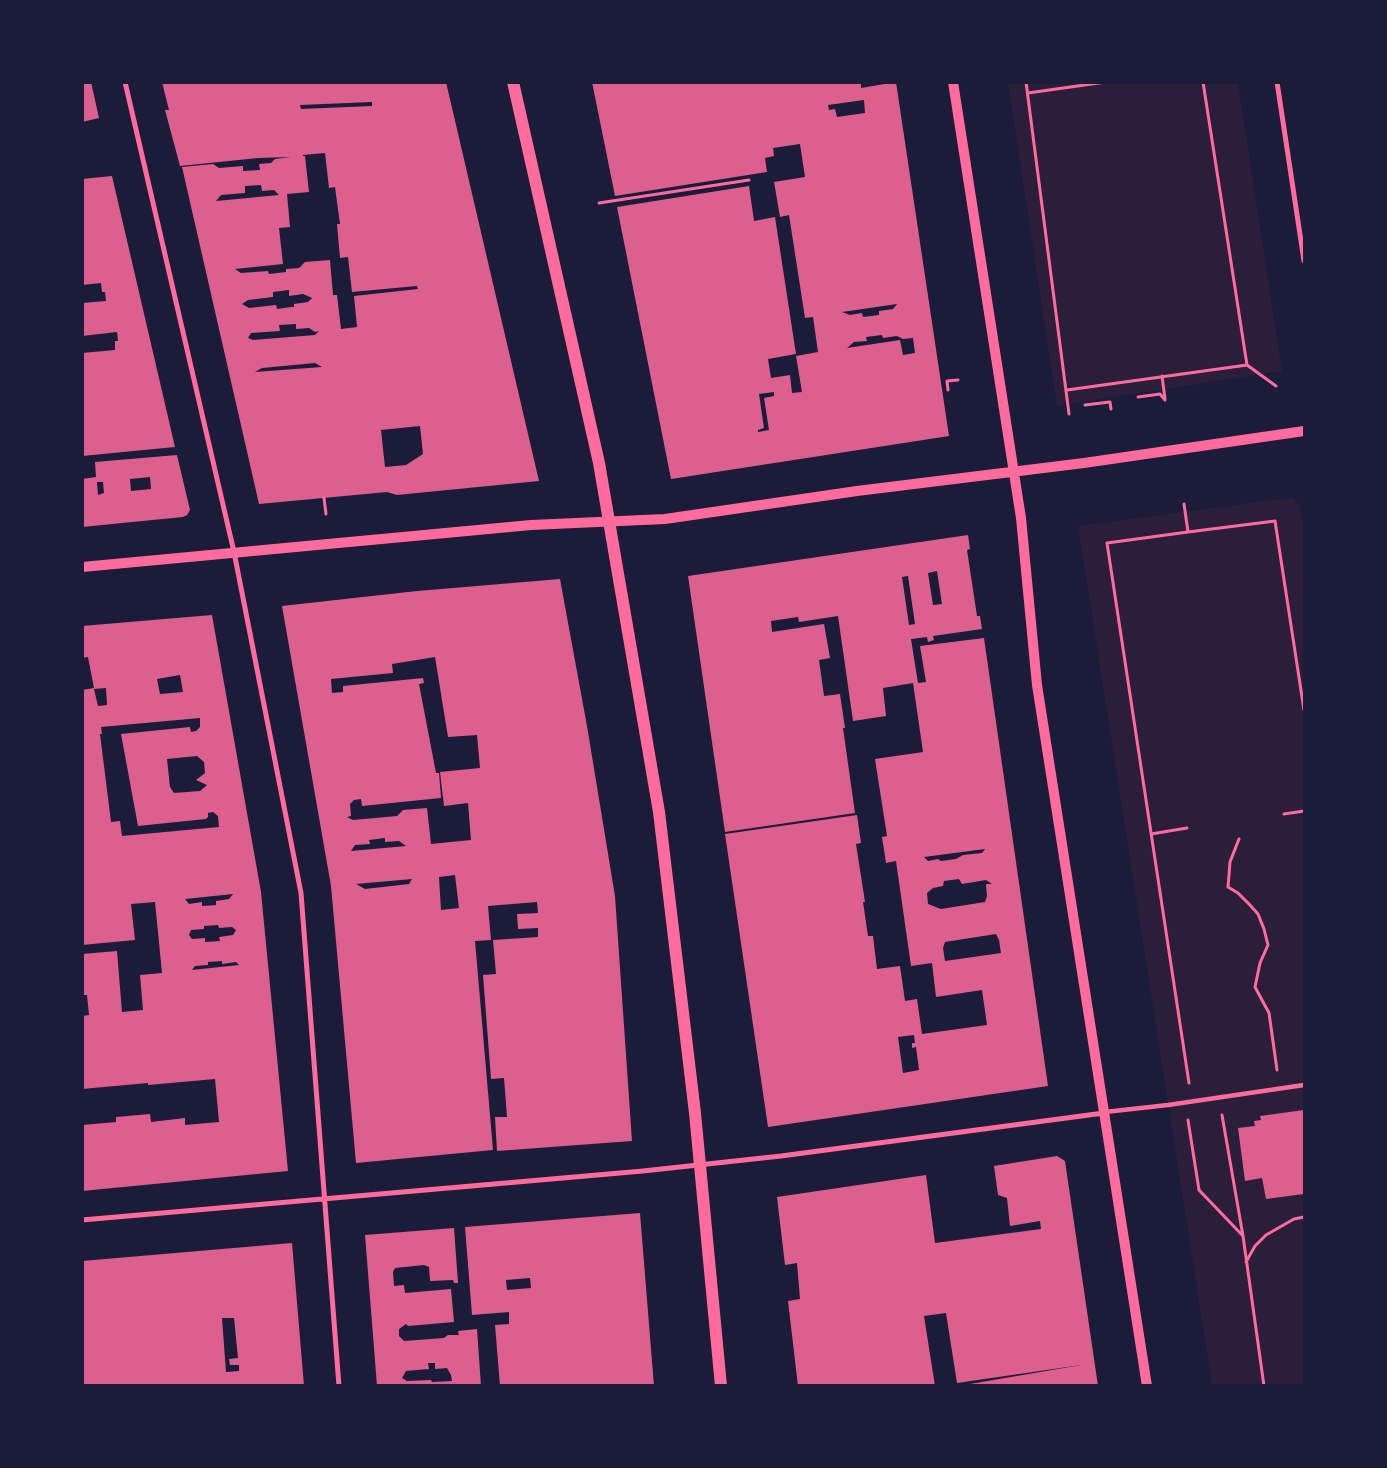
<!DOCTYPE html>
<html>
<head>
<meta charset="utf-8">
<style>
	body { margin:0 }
	#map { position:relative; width:1387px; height:1468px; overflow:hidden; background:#1b1b3a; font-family:"Open Sans",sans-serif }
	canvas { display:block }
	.frame { position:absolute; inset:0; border:84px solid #1b1b3a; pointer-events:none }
</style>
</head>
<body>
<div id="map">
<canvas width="1387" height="1468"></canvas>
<div class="frame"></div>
</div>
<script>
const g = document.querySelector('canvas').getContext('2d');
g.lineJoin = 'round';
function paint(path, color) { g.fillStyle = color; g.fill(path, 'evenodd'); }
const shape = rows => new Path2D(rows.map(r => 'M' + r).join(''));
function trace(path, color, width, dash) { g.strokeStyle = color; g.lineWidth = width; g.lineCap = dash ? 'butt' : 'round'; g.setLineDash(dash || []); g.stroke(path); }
paint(shape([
	[1008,83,1238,83,1282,371,1057,406],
	[1293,497,1300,506,1304,533,1304,1385,1212,1385,1078,526]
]), '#2a1e3b');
paint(shape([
	[82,82,91,82,99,118,82,122],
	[162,82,446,82,539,481,397,495,387,492,259,504,182,167,213,164,219,168,243,166,243,171,260,170,259,164,271,163,275,159,290,157,258,158,180,166,165,110,169,110],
	[372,102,372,106,301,109,300,105],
	[325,153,329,188,335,187,340,224,337,224,340,258,348,257,352,292,417,286,418,289,354,296,357,327,341,329,337,295,333,295,330,260,305,262,299,268,286,269,286,272,269,274,268,271,241,273,235,269,283,264,279,228,290,227,287,194,309,192,305,156,303,156,303,155],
	[261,185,262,191,274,190,279,195,216,201,221,195,245,193,245,186],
	[289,290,289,296,303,294,312,298,308,302,294,304,294,307,291,307,277,309,276,305,249,308,242,304,248,300,273,297,273,292],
	[296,324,296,329,309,328,315,332,319,331,315,335,253,340,248,338,251,333,280,331,279,325],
	[315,363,322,367,255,372,262,368],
	[420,426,423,454,406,465,385,467,381,430],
	[592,82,861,82,861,88,896,82,949,436,671,479,617,207,749,186,754,221,775,217,796,354,768,359,771,378,790,375,792,393,802,392,796,356,818,352,813,317,805,318,789,215,780,217,774,182,805,177,800,144,773,148,774,156,765,158,767,172,615,196],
	[864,100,865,113,837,117,835,109,829,110,828,105],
	[897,304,893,309,879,311,879,315,863,317,862,313,850,315,842,312],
	[882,335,883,338,897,336,903,339,913,338,915,353,903,355,900,340,847,348,854,342,867,341,866,337],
	[774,392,774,396,764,398,769,430,758,432,758,430,764,428,759,394],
	[112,176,175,447,82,456,82,353,115,350,115,341,118,341,117,332,82,336,82,303,106,301,105,292,102,292,101,283,82,285,82,179],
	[177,455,190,510,187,515,183,517,82,527,82,479,96,477,95,462],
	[150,477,151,489,131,491,130,479],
	[97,482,103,482,104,493,98,495],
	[968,535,970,549,967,550,977,616,980,616,982,629,933,636,934,640,928,642,927,637,911,639,918,683,926,682,920,646,984,638,1048,1086,768,1127,725,834,857,815,861,843,856,844,865,902,863,902,868,936,873,936,877,969,900,966,905,1001,917,999,922,1034,987,1025,982,990,936,997,932,963,911,966,896,861,886,863,882,837,887,836,875,759,923,752,913,683,883,688,886,716,853,721,838,616,799,622,798,617,771,621,772,632,824,624,830,658,819,660,824,696,840,694,845,728,843,728,855,813,725,832,688,576],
	[937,571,942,604,933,605,928,573],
	[908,576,915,624,909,625,902,577],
	[985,849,982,853,963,855,956,859,941,861,938,859,928,861,924,857],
	[959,879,962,884,986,880,992,884,986,884,987,896,985,902,941,909,928,904,927,893,933,888,943,886,944,881],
	[996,934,999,940,1001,953,945,961,943,948,945,942],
	[914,1035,915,1043,912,1043,912,1048,916,1047,919,1070,903,1073,898,1037],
	[560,579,587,726,615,896,632,1141,497,1151,495,1117,507,1117,504,1078,491,1079,483,975,496,974,493,940,538,937,538,928,518,929,517,914,538,913,537,902,488,906,491,940,475,941,493,1150,356,1163,331,886,282,606,417,591],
	[435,657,448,737,477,735,480,768,440,772,444,806,468,803,471,840,431,844,427,808,403,810,397,816,353,820,347,817,351,816,350,804,354,800,361,799,362,806,441,798,439,773,436,773,419,684,424,683,423,678,343,686,343,692,332,693,331,679,393,673,392,664],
	[385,838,385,842,399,841,406,846,351,851,355,845,370,844,369,840],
	[455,875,459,908,441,910,439,877],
	[412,879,409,884,365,889,356,884],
	[212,615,261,892,288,1171,82,1191,82,1125,116,1122,116,1117,150,1114,151,1122,185,1118,185,1125,219,1122,215,1079,148,1085,148,1083,82,1089,82,1016,89,1015,87,995,82,995,82,954,117,951,122,1012,143,1010,140,975,162,973,155,902,131,904,135,940,82,945,82,690,94,688,88,657,82,658,82,626],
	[180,675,183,692,160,694,157,679],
	[106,688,107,705,98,706,94,689],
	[200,718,200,727,196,731,191,732,190,727,121,734,138,826,206,819,208,817,208,813,213,812,218,816,219,827,122,836,120,821,111,822,100,734,102,734,101,727],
	[197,756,204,762,205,773,196,780,207,785,200,791,174,793,170,787,167,759],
	[233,894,229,899,216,901,216,905,202,906,202,902,189,904,185,899],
	[218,925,219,928,232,927,236,930,233,935,219,937,220,941,205,942,205,938,192,939,189,935,191,930,204,929,204,926],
	[222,961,222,964,236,962,239,965,192,970,195,966,208,965,208,962],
	[1304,1110,1304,1194,1266,1199,1262,1178,1245,1181,1238,1128,1255,1126,1254,1121,1261,1120,1260,1116],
	[1057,1156,1065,1161,1098,1386,958,1386,1081,1365,957,1383,946,1313,924,1316,935,1386,798,1386,788,1301,800,1299,797,1263,785,1265,777,1197,926,1175,935,1243,1041,1229,1040,1221,1010,1226,1007,1198,998,1195,994,1166],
	[640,1213,654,1386,500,1386,495,1325,509,1324,509,1312,472,1315,465,1227],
	[530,1278,531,1288,507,1290,506,1280],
	[454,1228,458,1283,454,1283,453,1280,430,1281,429,1267,424,1265,395,1268,393,1272,394,1286,404,1285,405,1293,451,1289,454,1322,408,1326,406,1324,399,1329,399,1336,404,1341,444,1338,448,1335,459,1335,458,1331,477,1329,481,1386,377,1386,365,1235],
	[428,1363,435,1363,435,1369,447,1368,451,1375,452,1381,432,1382,431,1380,407,1381,402,1378,406,1371,429,1369],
	[292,1243,304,1386,82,1386,82,1261],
	[222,1318,234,1318,238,1358,229,1359,230,1365,239,1365,239,1371,226,1372]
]), '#dd5f8e');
trace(shape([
	[1026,82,1069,414],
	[1203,82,1247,365,1276,386],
	[1028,93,1106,82],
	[599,203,749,180],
	[1162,376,1165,399],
	[948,390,947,381,958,380],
	[1067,390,1247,365],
	[1138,397,1160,394,1165,400],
	[1085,405,1110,402,1111,409],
	[324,498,326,514],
	[1184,504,1188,532,1107,543,1189,1083],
	[1188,532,1275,521,1304,710],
	[1284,814,1304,811],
	[1151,834,1187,828],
	[1239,839,1230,862,1228,887,1238,893,1249,904,1258,914,1264,929,1268,945,1260,963,1255,987,1269,1013,1277,1070],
	[1222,1115,1243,1236,1264,1386],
	[1188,1120,1199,1190,1243,1236],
	[1246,1262,1255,1246,1266,1235,1294,1219,1304,1217]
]), '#ff6b9d', 3);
trace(shape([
	[1105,1112,1168,1105,1304,1085]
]), '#ff6b9d', 4.5);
trace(shape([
	[125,82,234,552,301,893,339,1386],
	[1277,82,1304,261],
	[82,1220,643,1171,781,1156,1104,1113]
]), '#ff6b9d', 5);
trace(shape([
	[953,82,1021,518,1037,685,1147,1386],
	[82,567,531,525,665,519,857,491,1084,463,1304,431]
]), '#ff6b9d', 10);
trace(shape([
	[513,82,599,463,659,812,695,1113,721,1386]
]), '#ff6b9d', 12);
</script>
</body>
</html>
